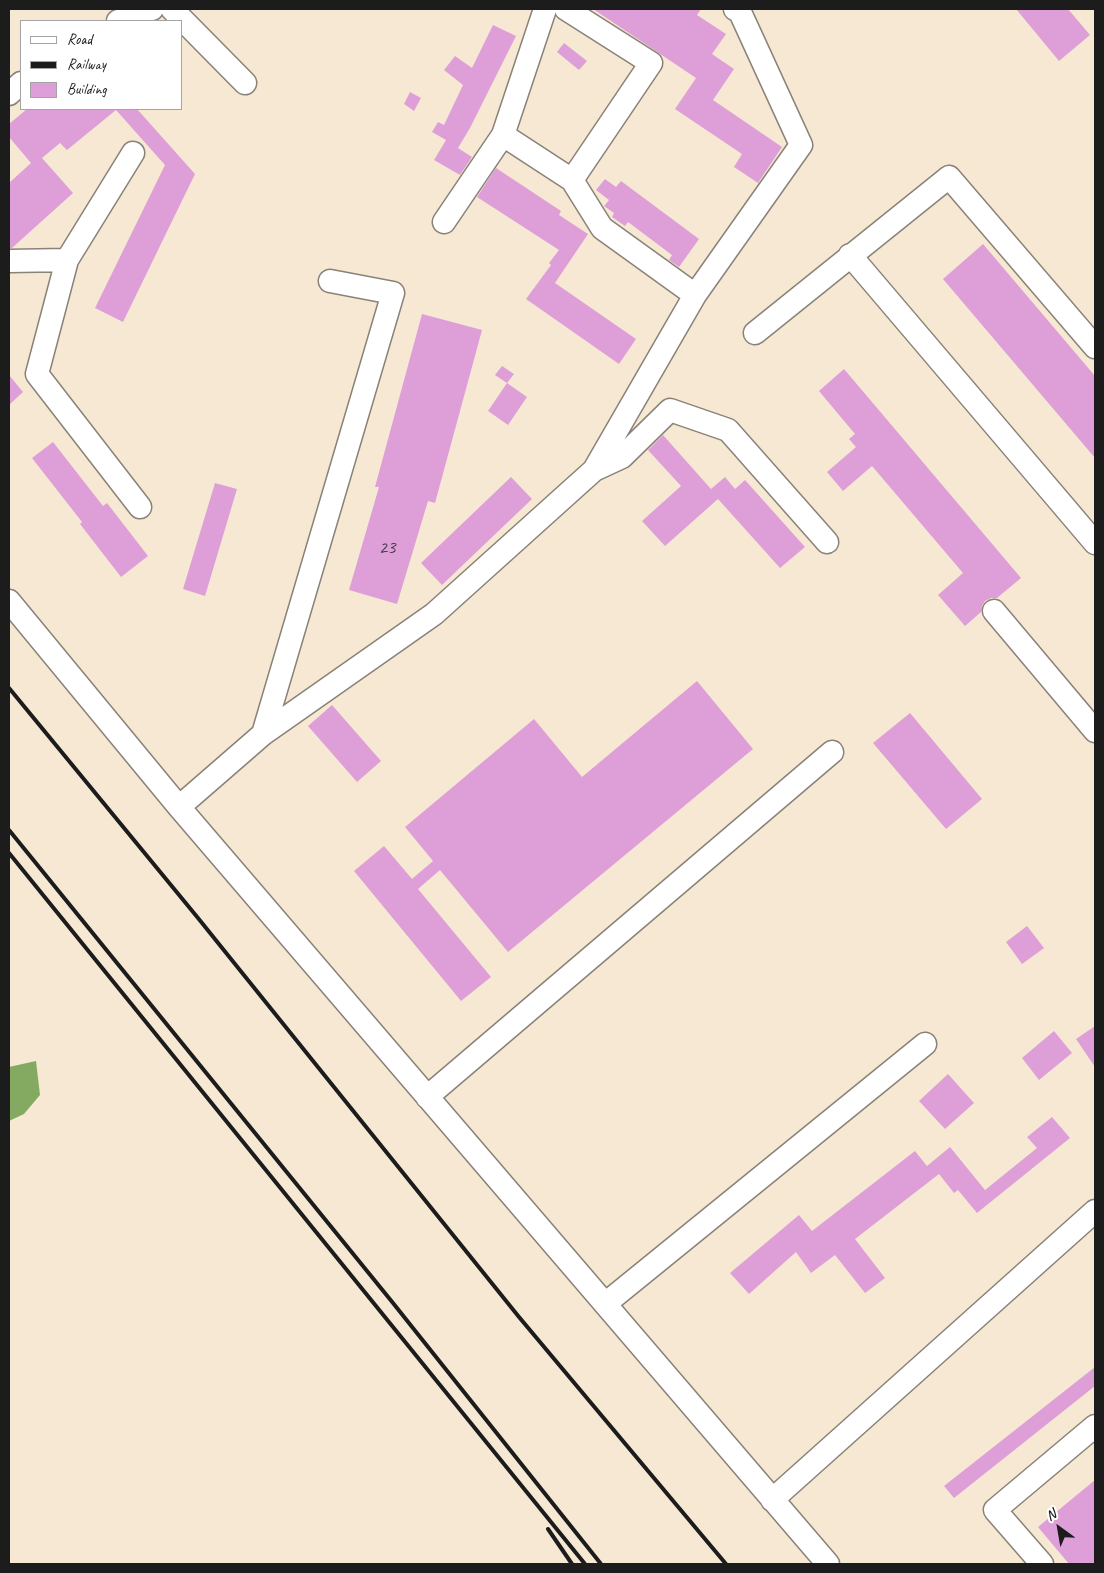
<!DOCTYPE html>
<html>
<head>
<meta charset="utf-8">
<style>
	body { margin:0 }
	#map { position:relative; width:1104px; height:1573px; overflow:hidden; background:#f6e8d3; font-family:Caveat,sans-serif }
	canvas { display:block }
	.frame { position:absolute; inset:0; border:10px solid #1c1c1c; pointer-events:none }
	.legend { position:absolute; left:20px; top:20px; width:162px; height:90px; box-sizing:border-box; background:#fff; border:1px solid #a4a4a4; margin:0; padding:6px 9px; list-style:none; font-size:15px; color:#1c1c1c }
	.legend li { display:flex; align-items:center; gap:10px; height:25px }
	.legend b { width:25px; border:1px solid #a4a4a4 }
	.north { position:absolute; left:1034px; top:1503px; width:50px; height:50px; -webkit-text-stroke:4px #fff; paint-order:stroke; rotate:328deg; font-size:14px; font-weight:700; line-height:20px; text-align:center; color:#1c1c1c }
	.north::after { content:''; display:block; margin:auto; width:18px; height:22px; background:#1c1c1c; clip-path:polygon(50% 0,100% 100%,50% 72%,0 100%) }
</style>
</head>
<body>
<div id="map">
<canvas width="1104" height="1573"></canvas>
<div class="frame"></div>
<ul class="legend">
<li><b style="height:6px;background:#fff"></b>Road</li>
<li><b style="height:6px;background:#1c1c1c"></b>Railway</li>
<li><b style="height:14px;background:#de9fd8"></b>Building</li>
</ul>
<div class="north">N</div>
</div>
<script>
const g = document.querySelector('canvas').getContext('2d');
g.lineJoin = 'round';
function paint(path, color) { g.fillStyle = color; g.fill(path, 'evenodd'); }
const shape = rows => new Path2D(rows.map(r => 'M' + r).join(''));
function trace(path, color, width, dash) { g.strokeStyle = color; g.lineWidth = width; g.lineCap = dash ? 'butt' : 'round'; g.setLineDash(dash || []); g.stroke(path); }
function write(font, color, halo, rows, align = 'center') {
  g.font = font + ' Caveat,sans-serif'; g.lineWidth = 5; g.setLineDash([]); g.textBaseline = 'middle'; g.strokeStyle = halo; g.fillStyle = color; for (const [text, x, y, turn = 0] of rows) {
    g.save(); g.translate(x, y); g.rotate((+turn || 0) * Math.PI / 180); g.textAlign = isNaN(turn) ? turn : align; if (halo) g.strokeText(text, 0, 0); g.fillText(text, 0, 0); g.restore();
  }
}
paint(shape([
	[36,1061,40,1095,24,1114,9,1121,9,1067]
]), '#84aa61');
paint(shape([
	[593,9,701,9,697,15,726,34,712,54,734,69,713,100,782,147,758,183,734,167,742,154,675,109,696,78],
	[1016,9,1068,9,1090,35,1059,61],
	[493,25,516,36,470,128,458,148,472,157,460,175,434,160,446,140,432,132,438,122,444,125,463,85,444,70,455,56,472,68],
	[564,43,587,61,579,70,557,52],
	[410,92,421,98,414,111,404,104],
	[27,109,137,109,195,174,123,322,95,308,165,165,116,110,67,150,60,143,42,158,73,193,12,248,9,248,9,183,31,163,9,137,9,124],
	[496,168,561,211,559,215,588,234,555,283,636,339,619,364,526,299,551,265,549,263,559,250,477,197],
	[605,179,616,187,621,181,699,239,679,267,669,260,672,255,628,222,625,226,612,217,614,213,604,206,609,200,596,190],
	[983,244,1095,376,1095,458,943,279],
	[422,314,482,330,435,503,428,501,397,604,349,590,379,487,375,487],
	[502,366,514,374,507,383,495,375],
	[844,369,1021,578,997,598,991,598,985,601,982,606,981,612,965,626,938,595,963,573,872,466,843,491,827,472,856,447,849,439,855,434,819,391],
	[9,375,23,392,9,405],
	[507,383,527,397,508,425,488,411],
	[663,435,711,489,725,477,735,489,745,480,805,547,780,568,718,499,665,546,642,521,681,486,648,450],
	[53,442,103,506,107,503,148,556,121,577,80,524,82,522,32,458],
	[511,477,532,499,442,585,421,563],
	[215,483,237,489,205,596,183,589],
	[697,681,753,749,508,952,440,870,418,889,491,977,461,1001,354,871,384,846,412,879,433,861,405,827,534,719,582,777],
	[332,705,381,761,357,782,308,726],
	[910,713,982,799,946,829,873,743],
	[1027,926,1044,948,1022,964,1006,942],
	[1095,1026,1095,1067,1076,1039],
	[1054,1031,1072,1053,1039,1080,1022,1058],
	[948,1074,974,1103,945,1129,919,1101],
	[1052,1117,1070,1138,977,1213,958,1190,954,1193,939,1174,855,1239,885,1278,865,1293,835,1255,811,1273,796,1252,749,1294,730,1273,799,1215,812,1231,915,1151,927,1166,950,1147,985,1190,1037,1148,1027,1137],
	[1095,1367,1095,1386,954,1498,944,1486],
	[1095,1480,1095,1564,1069,1564,1038,1527]
]), '#de9fd8');
const minor = shape([
	[172,9,245,83],
	[545,9,503,135,572,180],
	[566,9,651,63,572,180,602,228,695,295],
	[118,21,152,9],
	[9,94,21,83],
	[133,153,67,260,37,374,140,507],
	[444,222,503,135],
	[850,255,1095,543],
	[9,261,67,260],
	[755,333,949,177,1095,347],
	[594,470,622,457,670,410,728,430,827,542],
	[9,601,179,807,828,1564],
	[994,611,1095,731],
	[263,734,393,293,330,281],
	[179,807,263,734,434,614,594,470,695,295,801,145,740,12,735,9],
	[427,1097,832,752],
	[605,1304,925,1044],
	[772,1500,1095,1211],
	[1042,1564,995,1510,1095,1426]
]);
trace(minor, '#898278', 25);
trace(minor, '#fff', 22);
trace(shape([
	[9,688,198,918,519,1317,726,1564],
	[9,830,393,1303,601,1564],
	[9,853,585,1564],
	[548,1529,572,1564]
]), '#1c1c1c', 4);
write('19px', '#4c3d4b', null, [
	["23",387,548]
]);
</script>
</body>
</html>
